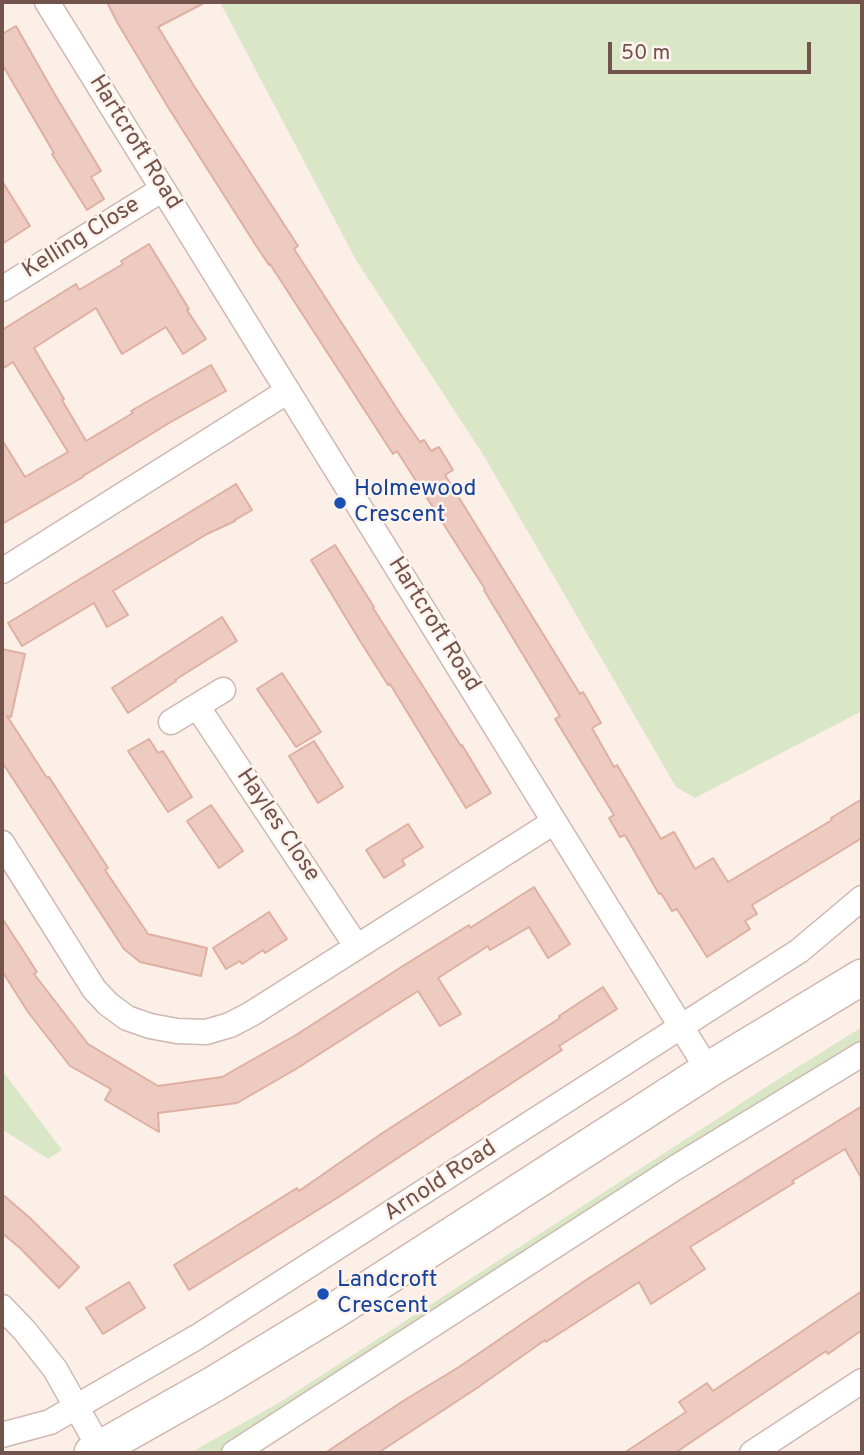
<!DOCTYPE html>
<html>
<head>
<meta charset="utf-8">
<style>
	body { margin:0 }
	#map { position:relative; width:864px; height:1455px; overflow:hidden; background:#fbefe7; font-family:Overpass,sans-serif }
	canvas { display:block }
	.frame { position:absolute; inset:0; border:4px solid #72544d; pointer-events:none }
	.scale { position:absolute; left:608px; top:42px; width:203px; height:32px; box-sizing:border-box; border:4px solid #72544d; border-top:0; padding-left:9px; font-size:21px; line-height:24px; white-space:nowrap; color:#72544d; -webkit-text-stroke:5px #fef4ed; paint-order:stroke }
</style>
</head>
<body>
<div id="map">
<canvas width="864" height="1455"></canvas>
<div class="frame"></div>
<div class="scale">50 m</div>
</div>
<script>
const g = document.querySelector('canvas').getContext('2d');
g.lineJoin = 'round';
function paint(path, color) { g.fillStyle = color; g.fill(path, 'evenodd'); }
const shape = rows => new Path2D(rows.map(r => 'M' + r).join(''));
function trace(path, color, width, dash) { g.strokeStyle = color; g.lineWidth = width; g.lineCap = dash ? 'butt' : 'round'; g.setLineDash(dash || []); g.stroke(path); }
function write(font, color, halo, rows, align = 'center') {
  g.font = font + ' Overpass,sans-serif'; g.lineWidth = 5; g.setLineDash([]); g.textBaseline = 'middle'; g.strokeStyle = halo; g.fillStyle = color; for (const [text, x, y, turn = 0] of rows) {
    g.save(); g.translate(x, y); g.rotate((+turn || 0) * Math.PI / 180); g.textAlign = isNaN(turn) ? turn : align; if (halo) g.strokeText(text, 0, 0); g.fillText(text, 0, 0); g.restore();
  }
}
paint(shape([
	[220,2,862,2,862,711,695,798,676,787,484,456,356,260],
	[862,1027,862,1044,225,1453,190,1453,282,1401,774,1082],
	[2,1070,62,1150,48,1159,2,1129]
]), '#d9e7c6');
const building = shape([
	[107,2,206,2,158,27,194,86,298,246,294,249,401,415,420,442,424,440,431,451,439,447,453,470,445,475,580,694,583,692,601,723,592,728,614,767,617,765,661,839,674,832,695,869,713,858,728,882,832,820,831,818,862,799,862,838,752,905,757,914,745,921,750,929,707,957,677,909,672,911,661,893,659,894,625,835,620,837,609,818,614,815,555,719,560,716,484,590,485,589,397,451,393,454,270,264,269,265,255,244,168,107,117,22,107,2],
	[16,26,54,93,101,171,91,177,104,199,87,210,52,154,54,153,2,64,2,34,16,26],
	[2,181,30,226,2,244,2,181],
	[149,244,189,309,187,310,206,339,183,354,166,327,122,354,96,308,34,348,64,399,62,400,86,441,133,413,131,411,211,365,226,391,169,423,83,476,83,477,2,524,2,440,25,477,68,452,13,362,2,369,2,330,76,284,79,290,123,264,121,261,149,244],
	[236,484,252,510,235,520,235,521,207,534,113,591,128,615,107,627,94,603,22,646,8,623,236,484],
	[335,545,374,607,373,608,461,746,462,745,491,793,466,808,390,684,388,685,357,636,311,560,335,545],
	[222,617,237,641,175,680,176,681,128,713,112,688,222,617],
	[2,649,25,654,11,717,7,716,47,778,49,777,108,868,105,870,148,934,207,948,201,976,140,962,124,949,2,762,2,649],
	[282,673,321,732,296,747,257,689,282,673],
	[149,739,158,753,163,751,192,797,168,812,128,751,149,739],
	[314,741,343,787,318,803,289,756,314,741],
	[211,805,243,851,219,868,187,821,211,805],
	[408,824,423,847,402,860,405,865,384,878,366,850,408,824],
	[534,887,570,944,548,958,529,927,490,950,488,946,438,978,461,1014,440,1026,418,991,296,1069,237,1103,158,1113,159,1132,105,1100,111,1089,70,1066,28,1012,2,971,2,918,37,972,34,974,88,1044,158,1086,222,1077,296,1035,406,964,469,925,470,928,534,887],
	[269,912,287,939,265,953,263,950,242,964,240,961,226,969,213,948,269,912],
	[603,987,617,1009,559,1046,562,1050,337,1198,189,1290,174,1265,297,1188,299,1191,381,1134,560,1018,559,1016,603,987],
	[862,1106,862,1179,845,1149,792,1181,794,1183,690,1247,705,1269,651,1304,639,1282,546,1342,545,1340,477,1388,378,1453,325,1453,403,1401,459,1367,586,1280,687,1215,862,1106],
	[2,1194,30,1218,79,1267,59,1288,20,1248,2,1233,2,1194],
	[129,1282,145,1308,103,1334,86,1308,129,1282],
	[862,1291,862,1330,828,1354,826,1351,675,1453,624,1453,686,1412,679,1402,707,1383,713,1391,862,1291]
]);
paint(building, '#eecbc0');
trace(building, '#dfafa2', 2);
const minor = shape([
	[47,2,708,1070],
	[2,289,163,189],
	[2,571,288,391],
	[197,706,357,947],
	[171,722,223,690],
	[2,843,94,989,108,1004,127,1018,150,1026,177,1031,206,1032,230,1025,251,1014,554,822],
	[2,1307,25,1331,55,1369,100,1449],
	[2,1435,50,1422,197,1337,799,951,862,898],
	[234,1453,675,1168,862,1054],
	[752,1453,862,1381]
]);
const secondary = shape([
	[92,1453,214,1384,331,1313,708,1070,862,977]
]);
trace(minor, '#ceb8b1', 27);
trace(secondary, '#d0b7ae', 38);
trace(minor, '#fff', 24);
trace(secondary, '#fff', 35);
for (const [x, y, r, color] of [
	[340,503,7,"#1a4fb4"],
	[323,1294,7,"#1a4fb4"]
]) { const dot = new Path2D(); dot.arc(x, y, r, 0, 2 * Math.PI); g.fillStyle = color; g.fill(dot); trace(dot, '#fef4ed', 2.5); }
write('23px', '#72544d', '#fef4ed', [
	["Hartcroft Road",134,143,58],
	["Kelling Close",82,239,-32],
	["Hartcroft Road",433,625,58],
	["Hayles Close",277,826,56],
	["Arnold Road",441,1182,-33]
]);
write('23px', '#164399', '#fef4ed', [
	["Holmewood",354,490],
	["Crescent",354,516],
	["Landcroft",337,1281],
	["Crescent",337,1307]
], 'left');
</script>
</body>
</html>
